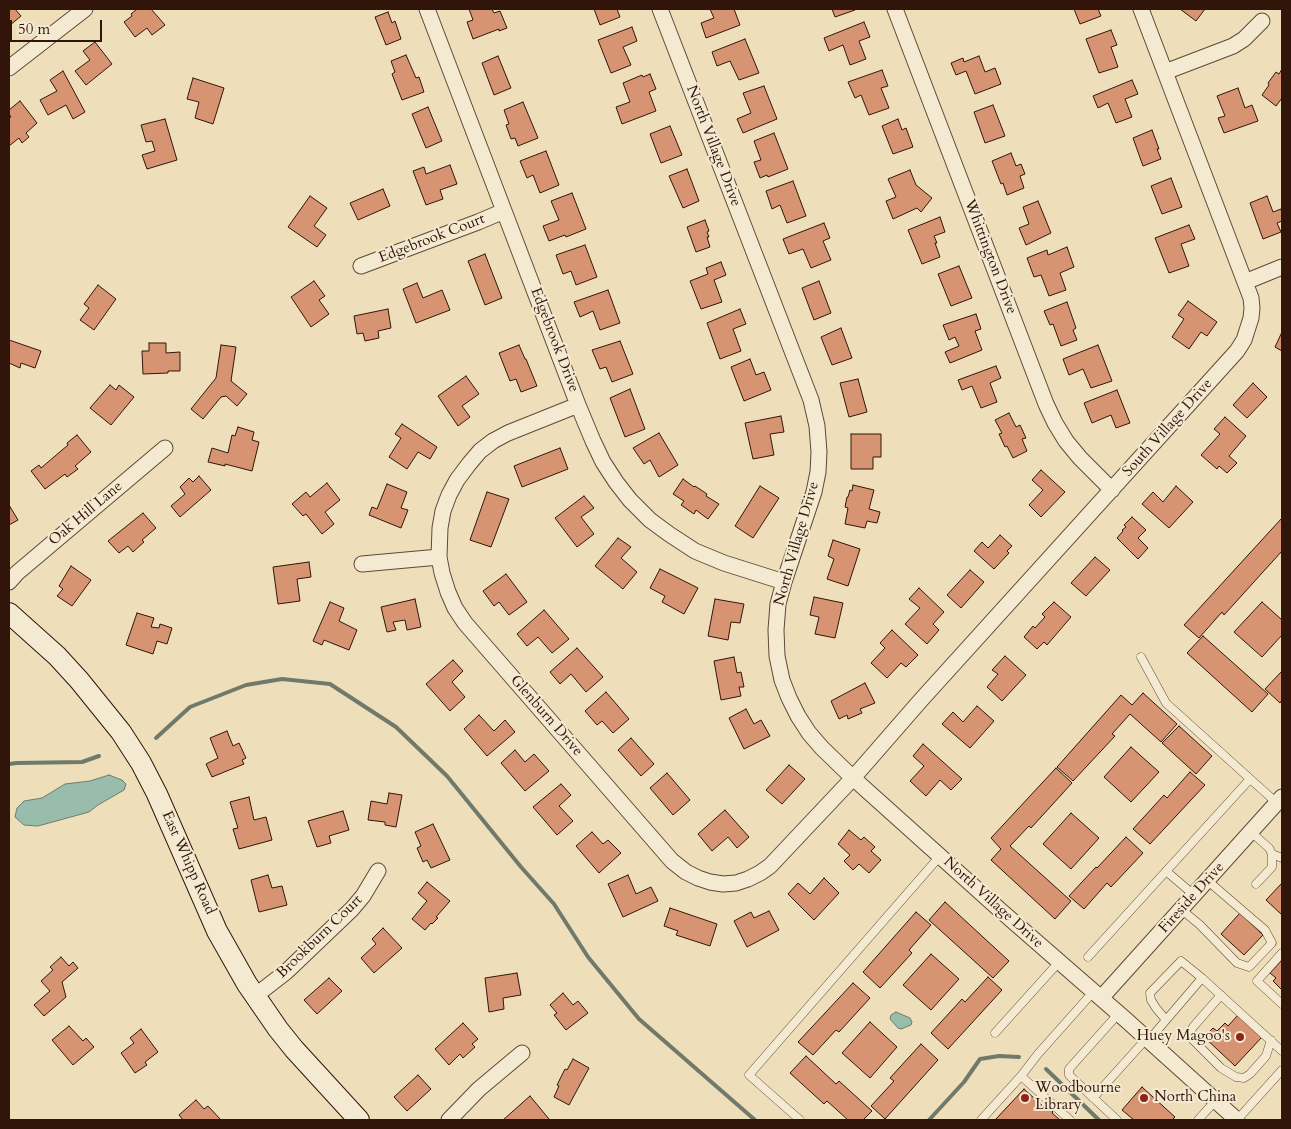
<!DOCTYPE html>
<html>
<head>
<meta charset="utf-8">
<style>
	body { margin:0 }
	#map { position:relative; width:1291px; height:1129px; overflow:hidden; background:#eedfba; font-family:Cardo,serif }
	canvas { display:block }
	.frame { position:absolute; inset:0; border:10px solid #32150a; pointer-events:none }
	.scale { position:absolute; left:10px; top:20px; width:92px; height:22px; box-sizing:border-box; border:2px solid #32150a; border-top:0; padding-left:6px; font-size:15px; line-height:18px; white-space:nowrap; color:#32150a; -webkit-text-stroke:4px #f4ead2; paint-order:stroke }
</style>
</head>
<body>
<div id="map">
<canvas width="1291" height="1129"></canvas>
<div class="frame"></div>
<div class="scale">50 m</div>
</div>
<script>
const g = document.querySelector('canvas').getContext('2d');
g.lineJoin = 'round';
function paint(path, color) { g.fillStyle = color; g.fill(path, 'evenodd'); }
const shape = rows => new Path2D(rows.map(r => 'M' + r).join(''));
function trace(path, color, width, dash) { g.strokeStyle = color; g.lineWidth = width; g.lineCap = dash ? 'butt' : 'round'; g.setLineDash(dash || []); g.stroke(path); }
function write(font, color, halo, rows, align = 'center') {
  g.font = font + ' Cardo,serif'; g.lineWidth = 4; g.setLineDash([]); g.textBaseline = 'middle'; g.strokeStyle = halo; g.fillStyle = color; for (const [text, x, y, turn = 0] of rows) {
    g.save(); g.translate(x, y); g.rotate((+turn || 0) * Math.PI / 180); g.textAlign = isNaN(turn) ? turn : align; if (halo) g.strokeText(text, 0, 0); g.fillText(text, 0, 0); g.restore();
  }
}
const water = shape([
	[109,775,122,780,126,784,124,790,98,805,89,812,38,826,24,825,15,817,17,808,24,801,42,798,65,784,90,781,109,775],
	[896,1012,910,1018,912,1022,911,1025,901,1029,898,1028,890,1019,891,1015,896,1012]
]);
paint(water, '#99bdad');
trace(water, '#707a6c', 1);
trace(shape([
	[156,738,190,707,246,685,282,679,330,684,396,727,447,776,521,867,554,904,588,957,639,1019,755,1120],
	[9,764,17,763,82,762,99,756],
	[1046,1069,1099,1120],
	[929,1120,964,1082,980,1059,999,1056,1019,1057]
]), '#707a6c', 4);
const building = shape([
	[9,9,15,9,21,16,9,26,9,9],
	[137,9,151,9,165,25,152,35,147,28,135,37,124,22,132,16,131,14,137,9],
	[469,9,492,9,494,13,500,11,507,28,499,31,499,29,473,39,467,22,473,20,469,9],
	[594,9,617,9,620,17,600,25,594,9],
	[710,9,734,9,740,25,706,38,701,23,714,18,710,9],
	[832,9,854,9,855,10,835,17,832,9],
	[1074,9,1098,9,1101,16,1080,24,1074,9],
	[1180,9,1205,9,1196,21,1180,9],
	[388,12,392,23,395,21,401,39,386,45,375,17,388,12],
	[864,22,870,37,859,41,866,59,850,65,843,45,829,51,824,38,864,22],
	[632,27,637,41,623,47,631,65,611,73,598,40,632,27],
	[1111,30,1117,45,1111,47,1118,67,1099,73,1086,39,1111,30],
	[745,39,759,73,739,80,730,61,717,66,712,52,745,39],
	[95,42,112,64,86,85,75,71,90,60,83,51,95,42],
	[406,55,416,78,419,77,424,92,402,100,392,74,395,72,391,61,406,55],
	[498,56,511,88,494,95,482,63,498,56],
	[979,56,985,72,995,68,1001,84,975,94,966,71,956,75,951,63,963,58,964,62,979,56],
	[1282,69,1282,98,1276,106,1262,95,1269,85,1268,83,1276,72,1279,74,1282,69],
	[882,70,888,86,881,88,889,108,869,115,861,95,855,98,848,82,882,70],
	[63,71,85,112,73,119,66,105,48,115,40,100,57,91,50,80,63,71],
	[650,74,656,89,649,92,656,111,622,124,616,107,630,102,623,83,642,75,643,77,650,74],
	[193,78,224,88,213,124,195,118,199,102,187,99,193,78],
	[1132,80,1138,94,1125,99,1132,117,1116,123,1108,103,1098,108,1093,96,1132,80],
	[764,86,777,119,743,133,737,119,751,113,743,93,764,86],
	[1238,88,1245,108,1252,105,1258,121,1224,133,1218,118,1225,116,1217,96,1238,88],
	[20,101,37,123,26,133,29,137,22,143,19,138,9,146,9,118,11,117,9,114,9,110,20,101],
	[523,102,538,138,518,146,515,138,511,139,506,125,509,124,504,110,523,102],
	[993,105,1005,136,985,143,974,112,993,105],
	[428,107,442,141,426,148,412,114,428,107],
	[165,119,177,160,147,169,142,155,155,151,152,141,146,142,141,125,165,119],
	[898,119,902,130,906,128,913,147,893,154,882,126,898,119],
	[670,126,682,155,661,163,650,134,670,126],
	[1152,130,1159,149,1157,149,1161,159,1143,166,1133,138,1152,130],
	[774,133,788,169,768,177,767,175,760,178,754,162,761,160,754,141,774,133],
	[546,151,559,185,540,193,533,175,527,178,520,161,546,151],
	[1011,153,1016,166,1021,164,1025,174,1020,176,1024,188,1007,195,1003,183,1001,184,992,161,1011,153],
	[450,165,457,184,440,190,443,199,426,205,413,171,424,167,426,174,450,165],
	[687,169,699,201,683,208,669,176,687,169],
	[910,170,916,185,932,198,921,212,917,208,893,219,886,201,896,197,888,179,910,170],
	[1171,178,1182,207,1162,214,1151,186,1171,178],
	[793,181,806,216,787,223,780,205,772,209,766,191,793,181],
	[383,189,390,206,358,220,350,203,383,189],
	[572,193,586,229,566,237,565,235,549,241,543,226,559,220,551,201,572,193],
	[310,196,327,208,314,226,326,235,317,247,288,227,310,196],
	[1267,196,1273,212,1281,209,1282,214,1282,221,1277,223,1281,232,1263,239,1250,203,1267,196],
	[1038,201,1051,233,1026,245,1019,228,1029,224,1023,207,1038,201],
	[940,217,945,232,934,236,937,243,935,243,940,257,922,264,908,230,940,217],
	[705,220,709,231,707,232,709,237,707,237,710,247,696,252,687,227,705,220],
	[824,223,830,238,823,241,831,260,811,268,803,249,789,254,783,239,824,223],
	[1189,225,1195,239,1181,244,1189,266,1169,273,1155,238,1189,225],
	[585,245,597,277,576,285,571,271,563,274,556,255,585,245],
	[1067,247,1074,267,1060,273,1066,290,1049,296,1041,275,1034,277,1027,258,1047,250,1048,255,1067,247],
	[485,254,502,298,485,305,468,261,485,254],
	[721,262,726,275,714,280,722,302,701,309,690,281,708,274,706,268,721,262],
	[959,266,972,298,951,306,938,274,959,266],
	[314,281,325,296,319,300,329,314,311,327,291,297,314,281],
	[819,281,831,313,814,320,802,288,819,281],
	[417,283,423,298,442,290,450,310,416,323,403,289,417,283],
	[98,285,116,299,94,330,80,320,89,308,84,304,98,285],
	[608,290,620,323,600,330,593,311,580,317,574,302,608,290],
	[1188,301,1217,322,1207,336,1201,332,1189,349,1172,337,1184,319,1178,315,1188,301],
	[1067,302,1076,328,1073,330,1077,340,1061,346,1053,324,1050,325,1044,311,1067,302],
	[388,309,391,328,378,331,379,338,365,341,363,333,357,334,354,316,388,309],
	[740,309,746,324,733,329,741,351,720,359,707,323,740,309],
	[976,314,981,329,975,331,982,350,950,363,945,352,959,346,955,337,949,340,943,325,976,314],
	[841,328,852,358,832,365,821,337,841,328],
	[1282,332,1282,351,1275,347,1282,332],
	[9,340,41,351,35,368,21,363,20,368,9,363,9,340],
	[620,341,633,374,612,382,606,367,600,369,592,350,620,341],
	[149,343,166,343,166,353,180,352,180,371,168,371,168,373,143,374,142,351,149,351,149,343],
	[221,345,236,347,231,381,247,394,237,406,226,396,221,397,203,419,191,409,216,378,221,345],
	[519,345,525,359,526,359,537,386,521,392,516,379,510,381,499,353,519,345],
	[1098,345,1112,381,1091,388,1083,369,1069,375,1063,359,1098,345],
	[750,359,756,375,764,372,771,390,744,401,731,367,750,359],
	[996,366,1001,378,990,383,997,402,981,408,972,386,962,390,958,380,996,366],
	[466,376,479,394,462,406,470,417,458,426,438,396,466,376],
	[858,379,867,412,849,417,840,383,858,379],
	[1253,383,1267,397,1247,418,1233,405,1253,383],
	[110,385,116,390,119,385,134,397,111,425,90,408,110,385],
	[630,389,645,429,625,437,610,398,630,389],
	[1117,390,1130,423,1116,428,1111,415,1092,423,1084,403,1117,390],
	[1009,413,1016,427,1020,425,1026,438,1022,439,1027,451,1013,458,1007,446,1005,447,999,434,1002,433,995,420,1009,413],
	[781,416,784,432,770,434,774,455,753,459,745,423,781,416],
	[1225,417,1246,436,1229,456,1237,463,1227,473,1219,466,1217,469,1201,455,1220,434,1214,429,1225,417],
	[402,424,437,447,430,459,418,452,407,469,389,457,401,438,395,434,402,424],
	[238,427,254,432,252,440,259,442,252,471,225,464,225,466,208,462,212,448,228,453,232,435,235,436,238,427],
	[659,433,678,465,659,477,650,460,644,464,633,448,659,433],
	[851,434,881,434,881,457,873,457,873,469,851,469,851,434],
	[77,435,91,452,75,466,78,469,67,477,65,474,45,489,31,471,39,465,41,468,68,445,67,443,77,435],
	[560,448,568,469,522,487,514,466,560,448],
	[1041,470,1065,492,1041,517,1029,505,1043,490,1032,480,1041,470],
	[199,476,211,490,180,517,171,506,185,494,180,487,189,478,193,482,199,476],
	[683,479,694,487,695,486,707,494,706,496,719,504,708,519,696,510,694,514,681,505,684,501,673,494,683,479],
	[327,483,340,500,325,512,334,524,322,534,306,514,303,516,292,504,306,492,310,497,327,483],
	[387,484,407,492,401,508,408,510,401,528,369,515,372,507,377,509,387,484],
	[853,485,874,490,869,509,880,512,877,523,867,521,865,528,845,524,848,508,845,507,847,497,848,497,850,490,852,491,853,485],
	[760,486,779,498,753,538,735,526,760,486],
	[1176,486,1193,502,1169,528,1142,504,1153,492,1163,502,1176,486],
	[487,492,509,499,491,547,470,540,487,492],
	[584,496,594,508,581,517,594,534,577,547,555,518,584,496],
	[9,505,18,520,9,525,9,505],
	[143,513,156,528,142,540,144,542,133,552,128,546,119,553,108,541,143,513],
	[1132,517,1146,530,1138,538,1148,548,1138,559,1117,538,1123,531,1122,530,1126,527,1124,525,1132,517],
	[1282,518,1282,551,1224,615,1222,612,1199,638,1184,625,1282,518],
	[1000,535,1012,546,1007,551,1009,553,994,569,974,551,982,542,988,548,1000,535],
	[618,538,631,547,621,558,637,572,623,589,595,566,618,538],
	[833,540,860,549,848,586,827,579,834,559,828,556,833,540],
	[1095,557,1110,570,1086,596,1071,583,1095,557],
	[309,562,311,577,297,579,300,601,278,604,273,567,309,562],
	[71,566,91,580,72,606,57,596,63,589,59,586,71,566],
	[660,569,698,588,684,614,662,602,665,596,650,588,660,569],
	[970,570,984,582,961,608,947,595,970,570],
	[506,574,527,602,509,615,499,602,494,606,483,591,506,574],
	[919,588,944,612,933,624,939,630,927,644,905,624,920,608,909,599,919,588],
	[814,597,843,603,835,638,815,634,819,617,810,615,814,597],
	[415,599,421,627,407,630,405,620,393,622,396,630,387,632,381,607,415,599],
	[715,599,744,604,740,623,731,622,728,640,708,636,715,599],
	[330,602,344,608,339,621,357,630,349,650,324,640,322,645,313,641,330,602],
	[1054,602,1071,617,1047,645,1044,642,1037,649,1024,637,1033,626,1035,628,1045,617,1042,614,1054,602],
	[1262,602,1282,620,1282,635,1262,657,1234,632,1262,602],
	[544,610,569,639,552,653,538,637,527,646,517,634,544,610],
	[137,613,154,618,151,627,159,628,160,624,172,628,167,644,157,641,153,654,126,645,137,613],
	[892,630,918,655,906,667,901,663,887,678,871,663,885,648,880,643,892,630],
	[1203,636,1268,694,1252,712,1187,653,1203,636],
	[577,648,603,677,586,692,571,674,560,684,550,672,577,648],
	[1005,656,1026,675,1002,701,987,687,998,674,992,670,1005,656],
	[734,657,737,673,741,672,744,687,739,687,741,696,721,700,714,661,734,657],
	[453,660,463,671,452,682,465,697,450,711,426,684,453,660],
	[1282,671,1282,700,1280,703,1265,689,1282,671],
	[865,683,875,703,860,709,862,713,848,719,847,715,839,719,831,701,865,683],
	[606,692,629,719,613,733,602,721,597,725,585,711,606,692],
	[1143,693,1177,724,1161,742,1130,714,1112,734,1115,736,1073,781,1057,767,1121,695,1132,705,1143,693],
	[977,706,994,721,970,748,942,724,953,712,963,722,977,706],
	[746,709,754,724,761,720,770,736,744,749,729,718,746,709],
	[479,715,494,731,505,720,515,732,487,756,464,729,479,715],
	[1179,726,1212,756,1196,774,1162,743,1179,726],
	[227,731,233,746,239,743,246,758,242,760,244,764,212,777,206,764,218,758,210,738,227,731],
	[631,738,654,764,641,776,618,750,631,738],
	[923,744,962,779,951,790,940,780,926,796,910,781,924,766,913,756,923,744],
	[1131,747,1159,772,1131,802,1104,777,1131,747],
	[515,750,525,762,534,754,549,771,525,791,501,763,515,750],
	[789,765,805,779,782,804,766,790,789,765],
	[1056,768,1072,783,1031,828,1029,826,1010,846,1071,901,1055,919,991,860,1001,849,991,838,1056,768],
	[1190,772,1205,785,1150,844,1133,829,1164,795,1167,798,1190,772],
	[667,773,690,800,673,815,650,788,667,773],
	[561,784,571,795,559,806,573,821,557,835,533,807,561,784],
	[389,793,402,795,396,827,385,825,385,822,368,820,371,801,387,804,389,793],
	[249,797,254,820,266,817,272,840,239,849,233,829,238,828,230,802,249,797],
	[725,810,749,837,737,848,728,837,712,851,698,834,725,810],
	[343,811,349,830,329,836,331,843,317,847,308,821,343,811],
	[1071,813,1099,838,1071,869,1043,844,1071,813],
	[433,824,450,860,431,868,427,860,423,862,417,848,421,846,415,832,433,824],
	[849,830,861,840,864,837,875,847,871,851,881,860,869,873,859,864,853,870,844,861,850,855,838,844,849,830],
	[592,832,603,844,608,840,621,853,599,873,576,846,592,832],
	[1126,837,1143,853,1111,887,1107,883,1084,909,1069,896,1096,867,1097,868,1126,837],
	[268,875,272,888,282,886,287,905,259,912,251,880,268,875],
	[628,875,636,894,651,887,658,901,623,917,608,884,628,875],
	[824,878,839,893,814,920,788,894,798,883,810,894,824,878],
	[427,882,450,901,436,917,438,918,432,924,431,923,425,930,412,919,427,901,418,893,427,882],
	[1282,883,1282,915,1266,900,1282,883],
	[945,902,1009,961,993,978,929,920,945,902],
	[670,908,717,924,710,946,676,935,678,931,664,926,670,908],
	[769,911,779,930,747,947,734,921,751,912,754,918,769,911],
	[916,912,931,925,909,950,912,953,880,988,863,972,916,912],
	[1240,913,1263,935,1244,955,1221,934,1240,913],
	[383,928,402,948,374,973,361,958,376,944,372,939,383,928],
	[931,954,959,979,931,1010,903,985,931,954],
	[61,957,69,966,73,962,78,968,62,982,66,997,44,1016,34,1005,50,991,41,981,53,970,50,967,61,957],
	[1282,960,1282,990,1273,981,1276,978,1270,973,1282,960],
	[517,973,521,995,503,998,504,1009,489,1012,485,978,517,973],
	[988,977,1002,990,948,1049,931,1033,962,999,965,1002,988,977],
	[329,978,342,991,317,1014,304,1000,329,978],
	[853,983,870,998,839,1032,836,1030,813,1055,798,1042,853,983],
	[563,993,573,1005,578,1001,588,1013,566,1030,554,1015,557,1013,550,1005,563,993],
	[1239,1014,1263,1036,1235,1066,1204,1037,1213,1028,1217,1031,1225,1023,1228,1026,1239,1014],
	[870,1022,897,1047,870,1078,842,1053,870,1022],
	[463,1023,478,1039,472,1044,475,1047,463,1058,460,1054,449,1065,435,1049,463,1023],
	[69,1026,83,1041,86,1038,94,1047,73,1065,52,1040,69,1026],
	[141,1029,158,1052,145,1062,147,1065,135,1073,121,1053,134,1043,130,1038,141,1029],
	[921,1044,938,1060,885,1119,871,1106,894,1081,890,1078,921,1044],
	[806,1056,836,1084,839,1081,872,1111,863,1120,848,1120,827,1101,824,1104,790,1073,806,1056],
	[573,1059,589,1068,569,1105,554,1097,559,1086,557,1085,565,1069,567,1070,573,1059],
	[418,1075,431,1089,407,1111,394,1097,418,1075],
	[1142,1087,1175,1117,1172,1120,1134,1120,1122,1110,1142,1087],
	[1024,1089,1046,1109,1048,1107,1053,1112,1052,1113,1060,1120,995,1120,1024,1089],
	[530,1096,549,1119,547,1120,503,1120,530,1096],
	[196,1100,204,1109,208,1106,221,1120,183,1120,179,1115,196,1100]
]);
paint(building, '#d79473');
trace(building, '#32150a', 1);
const service = shape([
	[1141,657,1166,703,1278,804],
	[1251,832,1269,848,1272,854,1272,867,1256,884],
	[1272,854,1282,858],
	[1166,871,1194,895],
	[1182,910,1200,925,1237,963,1249,967,1272,943,1265,930,1208,881],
	[1282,953,1257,981,1282,1004],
	[1088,957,1250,779],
	[1202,978,1282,1051],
	[1221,995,1193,1027,1190,1033,1193,1040,1221,1068,1236,1077,1244,1078,1250,1074,1266,1056,1271,1040],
	[995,1033,1059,962],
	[1149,1040,1202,978,1181,961,1150,993,1151,1000,1156,1008,1166,1020],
	[1021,1076,1070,1120],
	[1093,1098,1147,1038],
	[800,1120,749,1075,940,856],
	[981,1120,1021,1076,1038,1054,1094,991],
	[1117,1120,1069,1075,1069,1069,1119,1013],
	[1198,1120,1216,1100],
	[1237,1120,1282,1070]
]);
const minor = shape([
	[427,9,578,405,593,441,603,462,616,482,630,500,650,520,669,534,695,551,724,563,784,582],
	[660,9,811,400,817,426,819,452,818,472,814,492,784,582,778,604,776,630,777,656,782,680,789,698,798,716,809,733,822,748,853,778,1000,910,1125,1019,1237,1120],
	[895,9,1046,404,1055,423,1066,441,1080,458,1112,490],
	[9,68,85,9],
	[1165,72,1233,46,1244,39,1262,21],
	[361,266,478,222,504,211],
	[1245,282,1282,267],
	[578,405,508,433,493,441,480,451,469,464,457,480,449,495,443,511,440,528,439,557,442,573,448,592,455,608,465,623,672,861,686,872,698,878,710,882,723,884,736,883,748,879,760,873,770,866,853,778,921,700,1237,351,1244,340,1251,318,1252,308,1251,298,1141,9],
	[362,564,439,557],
	[9,582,17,573,165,448],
	[255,996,286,972,352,909,363,896,378,871],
	[1101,998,1282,797],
	[449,1120,479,1089,522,1053]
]);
const secondary = shape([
	[9,613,57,656,79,680,121,732,141,763,157,794,217,931,247,984,278,1029,294,1049,359,1120]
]);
trace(service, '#614836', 9);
trace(minor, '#614836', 17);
trace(secondary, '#32150a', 22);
trace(service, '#f4ead2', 8);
trace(minor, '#f4ead2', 15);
trace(secondary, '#f4ead2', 20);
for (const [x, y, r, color] of [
	[1240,1037,5,"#8f2418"],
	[1025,1098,5,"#8f2418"],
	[1144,1098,5,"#8f2418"]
]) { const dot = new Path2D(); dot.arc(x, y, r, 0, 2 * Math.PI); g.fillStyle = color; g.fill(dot); trace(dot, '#f4ead2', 2); }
write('15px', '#32150a', '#f4ead2', [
	["North Village Drive",713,146,69],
	["Edgebrook Court",432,239,-21],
	["Whittington Drive",990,257,69],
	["Edgebrook Drive",554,340,69],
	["South Village Drive",1168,428,-48],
	["Oak Hill Lane",86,514,-40],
	["North Village Drive",797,544,-74],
	["Glenburn Drive",546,716,49],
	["East Whipp Road",188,863,66],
	["Fireside Drive",1192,898,-48],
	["North Village Drive",993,903,42],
	["Brookburn Court",320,937,-44]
]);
write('15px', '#32150a', '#f4ead2', [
	["Huey Magoo's",1230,1037,"right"],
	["Woodbourne",1035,1089],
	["Library",1035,1106],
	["North China",1154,1098]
], 'left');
</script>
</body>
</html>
